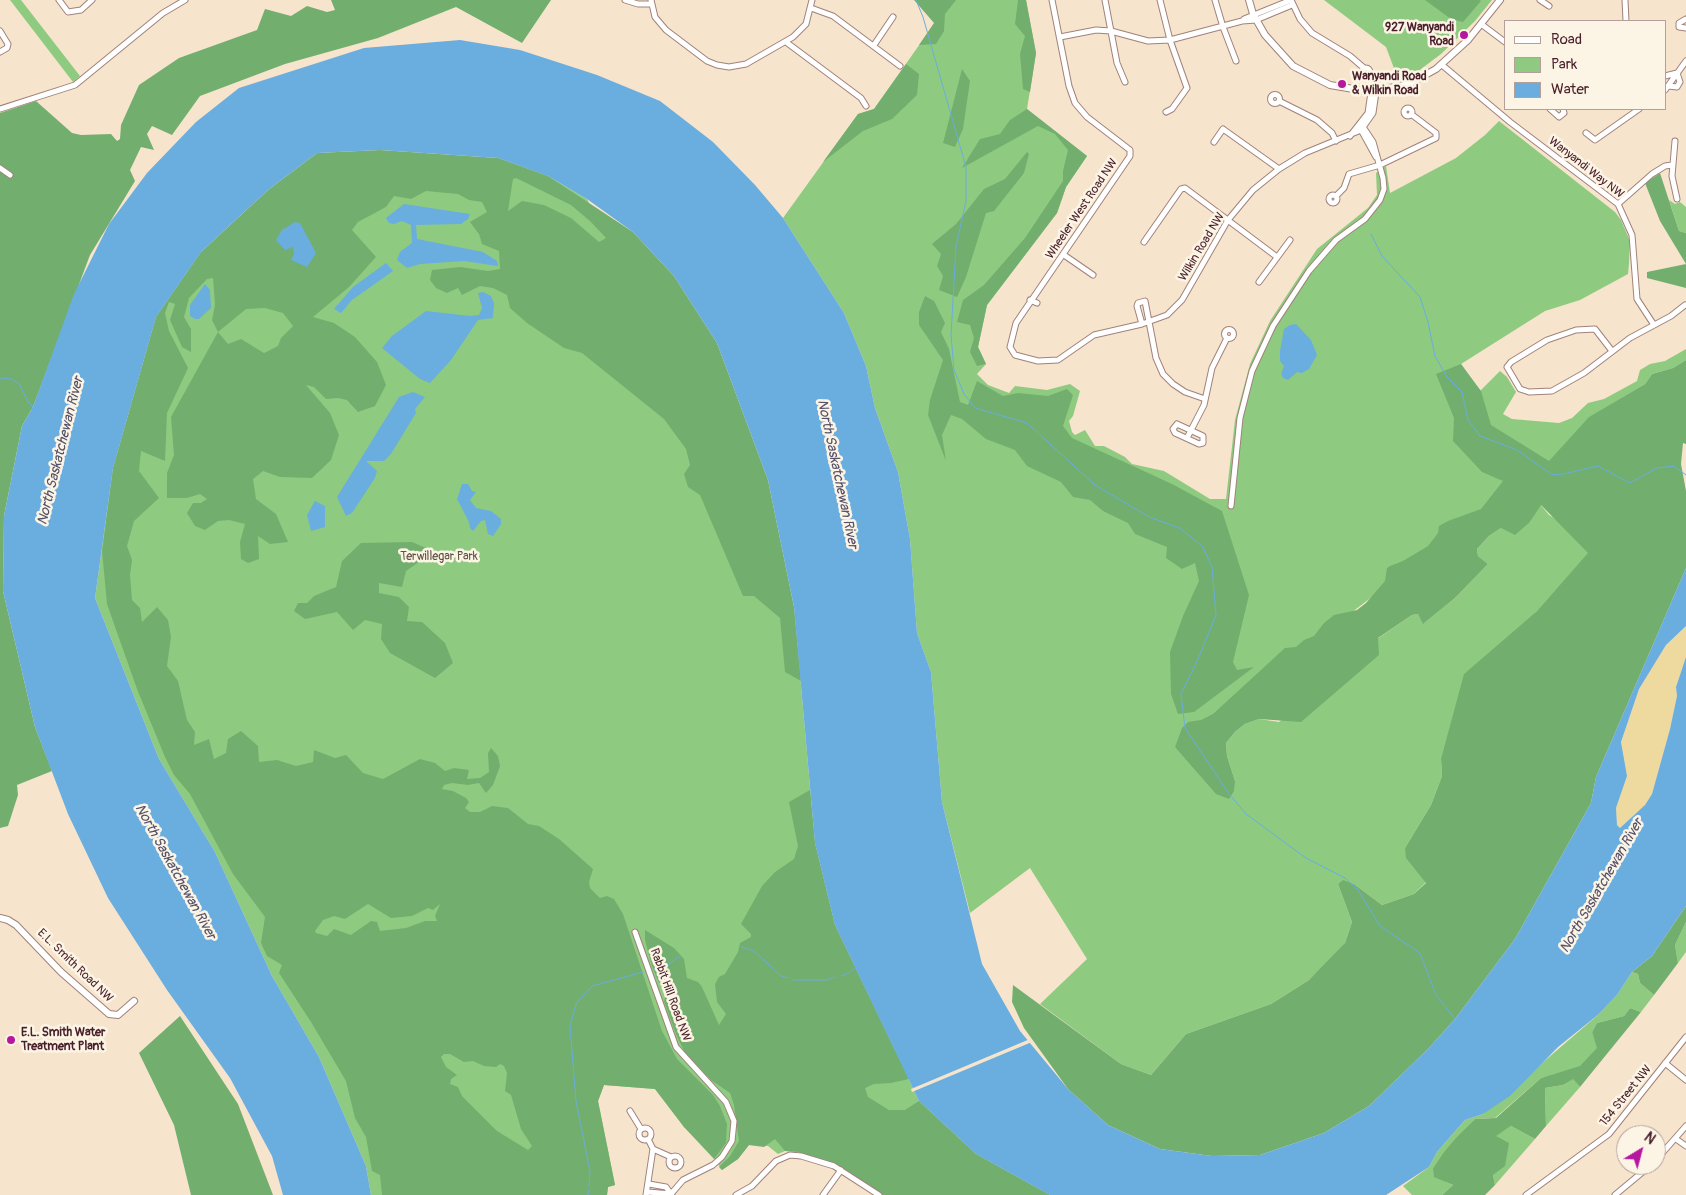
<!DOCTYPE html>
<html>
<head>
<meta charset="utf-8">
<style>
	body { margin:0 }
	#map { position:relative; width:1686px; height:1195px; overflow:hidden; background:#f7e4cc; font-family:Pangolin,sans-serif }
	canvas { display:block }
	.legend { position:absolute; left:1504px; top:20px; width:162px; height:90px; box-sizing:border-box; background:#fcf5e5; border:1px solid #b59f9b; margin:0; padding:6px 9px; list-style:none; font-size:15px; color:#4a1f2b }
	.legend li { display:flex; align-items:center; gap:10px; height:25px }
	.legend b { width:25px; border:1px solid #b59f9b }
	.north { position:absolute; left:1616px; top:1125px; width:50px; height:50px; box-sizing:border-box; background:#fcf5e5; border:1px solid #b59f9b; border-radius:50%; rotate:37deg; font-size:14px; font-weight:700; line-height:20px; text-align:center; color:#4a1f2b }
	.north::after { content:''; display:block; margin:auto; width:18px; height:22px; background:#b5179e; clip-path:polygon(50% 0,100% 100%,50% 72%,0 100%) }
</style>
</head>
<body>
<div id="map">
<canvas width="1686" height="1195"></canvas>
<ul class="legend">
<li><b style="height:6px;background:#fff"></b>Road</li>
<li><b style="height:14px;background:#8ecb80"></b>Park</li>
<li><b style="height:14px;background:#6aaddf"></b>Water</li>
</ul>
<div class="north">N</div>
</div>
<script>
const g = document.querySelector('canvas').getContext('2d');
g.lineJoin = 'round';
function paint(path, color) { g.fillStyle = color; g.fill(path, 'evenodd'); }
const shape = rows => new Path2D(rows.map(r => 'M' + r).join(''));
function trace(path, color, width, dash) { g.strokeStyle = color; g.lineWidth = width; g.lineCap = dash ? 'butt' : 'round'; g.setLineDash(dash || []); g.stroke(path); }
function write(font, color, halo, rows, align = 'center') {
  g.font = font + ' Pangolin,sans-serif'; g.lineWidth = 5; g.setLineDash([]); g.textBaseline = 'middle'; g.strokeStyle = halo; g.fillStyle = color; for (const [text, x, y, turn = 0] of rows) {
    g.save(); g.translate(x, y); g.rotate((+turn || 0) * Math.PI / 180); g.textAlign = isNaN(turn) ? turn : align; if (halo) g.strokeText(text, 0, 0); g.fillText(text, 0, 0); g.restore();
  }
}
paint(shape([
	[10,0,21,0,80,76,73,82],
	[951,0,1026,0,1036,53,1027,109,1087,156,1066,187,1057,213,987,305,978,347,986,364,977,374,988,385,1009,393,1015,386,1047,390,1070,384,1080,391,1073,416,1069,421,1072,432,1075,435,1085,430,1095,446,1104,446,1125,457,1132,464,1164,471,1210,499,1226,499,1235,420,1250,364,1270,321,1317,249,1368,208,1377,195,1376,173,1386,166,1390,193,1456,158,1485,135,1499,121,1615,212,1621,220,1630,241,1629,263,1628,274,1580,300,1545,311,1461,364,1480,391,1500,371,1507,377,1516,392,1503,414,1512,419,1559,423,1572,418,1588,403,1604,399,1637,381,1640,370,1650,364,1665,361,1686,349,1686,360,1673,368,1652,374,1645,384,1590,417,1549,462,1175,747,1235,781,1227,756,1226,743,1235,732,1245,724,1259,719,1279,722,1377,639,1412,615,1418,614,1424,623,1455,598,1488,564,1478,556,1477,549,1489,536,1501,528,1530,522,1540,504,1549,515,1562,523,1589,553,1536,612,1441,759,1442,776,1431,805,1405,848,1426,882,1414,894,1382,905,1354,884,1343,881,1338,884,1352,922,1345,943,1336,955,1309,980,1271,1004,1186,1034,1151,1075,1121,1064,1040,1004,1087,959,1030,868,970,913,942,802,931,672,917,633,910,539,898,472,875,408,866,366,844,313,783,218,858,114,874,109],
	[1324,0,1492,0,1475,21,1441,54,1417,72,1398,79,1386,47],
	[498,158,548,176,587,199,794,607,815,843,835,925,919,1101,976,1154,1050,1195,883,1195,843,1168,798,1152,785,1151,778,1154,768,1146,749,1145,738,1159,722,1170,711,1154,684,1127,655,1089,604,1085,598,1101,615,1185,608,1187,607,1195,371,1195,366,1166,319,1057,272,976,215,852,159,759,95,598,113,468,156,317,201,252],
	[1669,200,1675,204,1680,202,1686,207,1686,233,1679,231],
	[1686,922,1686,952,1678,963,1675,945],
	[1632,972,1638,974,1640,983,1654,995,1641,1012,1630,1008,1624,1016,1597,1023,1592,1032,1598,1048,1580,1067,1541,1078,1495,1118,1475,1119,1443,1153,1433,1168,1446,1182,1453,1185,1442,1195,1412,1195,1403,1186,1429,1167,1437,1152,1465,1120,1483,1114,1599,1014,1617,995],
	[1573,1078,1580,1087,1546,1126,1545,1088,1563,1085],
	[1511,1126,1535,1139,1495,1185,1493,1175,1495,1136]
]), '#8ecb80');
paint(shape([
	[331,0,551,0,522,43,456,7,378,38,285,64,200,96,172,135,152,126,147,134,154,150,141,147,130,170,135,181,90,255,33,407,22,426,4,516,3,591,35,727,52,771,17,785,18,795,8,826,0,828,0,113,36,101,72,133,81,135,111,134,117,141,120,139,121,125,139,85,179,58,257,30,265,9,291,16,307,6,327,12,335,10],
	[914,0,956,0,945,14,944,31,936,44,919,45,934,23],
	[1018,0,1026,0,1036,53,1030,92,1023,89,1020,54,1025,36,1015,24],
	[1425,0,1479,0,1481,1,1463,22,1451,19],
	[906,64,919,74,917,95,892,119,863,131,823,162,858,114,874,109],
	[962,69,970,81,963,129,955,147,943,143],
	[1027,109,1087,156,1066,187,1057,213,987,305,978,347,986,364,977,366,970,352,974,338,970,325,957,322,963,300,984,285,1025,238,1063,181,1063,171,1068,150,1055,134,1038,126,962,168,980,139,1000,134,1010,120],
	[380,150,498,158,548,176,633,232,674,276,717,343,768,480,794,607,801,681,785,672,780,618,754,596,743,596,700,495,688,487,684,474,690,465,686,449,664,419,582,353,564,348,527,323,510,308,507,295,493,288,480,286,462,295,458,288,447,293,436,288,430,280,432,270,460,267,488,271,500,269,499,251,482,244,479,234,470,222,487,212,482,202,469,200,458,194,426,191,411,199,394,196,386,207,358,222,352,230,376,257,349,287,313,317,334,323,355,337,377,362,386,385,375,406,358,412,347,400,338,398,326,399,314,387,306,385,330,413,339,435,331,460,312,478,280,477,263,471,253,479,256,499,276,514,288,542,270,544,258,536,259,559,248,563,241,559,240,542,245,524,229,520,218,521,205,530,195,526,187,513,193,503,201,503,207,499,200,494,187,498,167,498,167,473,174,455,171,417,218,332,212,320,215,305,213,278,207,279,189,298,184,317,191,329,191,352,182,347,170,320,175,304,169,302,165,313,169,331,188,368,167,413,165,461,141,451,139,471,159,498,134,521,127,546,132,560,130,575,132,600,140,608,142,622,157,607,168,620,171,637,167,666,178,681,187,720,195,732,194,745,209,739,214,759,226,753,228,739,241,731,258,746,259,762,277,760,296,766,313,762,314,750,335,758,346,755,363,773,383,779,420,759,435,763,445,771,454,768,469,770,467,779,480,778,489,772,488,753,491,748,498,756,500,766,493,785,486,793,479,783,468,785,452,783,444,785,442,789,453,791,466,798,469,802,465,808,470,812,480,812,492,806,508,808,528,824,539,826,559,839,593,869,589,882,590,888,600,898,607,896,614,899,623,914,662,1031,677,1059,713,1095,720,1106,727,1124,726,1143,714,1159,684,1127,655,1089,604,1085,598,1101,615,1185,608,1187,607,1195,382,1195,380,1175,372,1171,366,1137,355,1118,346,1081,311,1022,279,973,282,965,267,956,261,943,265,917,233,874,190,794,174,775,165,757,137,689,107,604,102,551,113,468,156,317,201,252,268,190,317,153],
	[516,178,571,205,590,221,606,238,599,242,571,218,544,205,522,201,508,211,513,179],
	[265,308,283,313,293,326,281,338,278,346,264,353,241,339,228,344,218,332,246,309],
	[368,904,391,918,412,916,428,908,433,910,440,904,435,916,437,921,425,921,406,928,380,931,377,922,371,921,351,935,334,929,327,936,316,933,315,931,323,920,334,916,345,919],
	[444,1054,450,1054,464,1062,473,1061,484,1066,496,1067,500,1064,504,1066,507,1073,505,1091,511,1095,521,1129,532,1146,528,1150,497,1131,462,1096,458,1087,450,1084,451,1079,457,1075,446,1067,441,1057],
	[1027,152,1029,154,1024,173,994,211,986,213,966,277,957,297,939,290,943,276,937,266,941,254,932,244,956,224,984,189,1005,179],
	[1660,173,1679,231,1686,233,1686,288,1647,278,1647,272,1686,264,1660,221,1645,183],
	[925,296,934,301,945,323,941,332,949,349,960,402,968,405,977,381,1003,396,1018,393,1048,396,1067,389,1073,395,1063,426,1072,438,1172,484,1222,511,1249,595,1233,662,1237,670,1254,667,1194,712,1178,714,1171,694,1170,652,1183,616,1199,581,1195,563,1182,569,1166,558,1167,547,1135,534,1128,523,1103,511,1090,500,1073,497,1061,482,1027,466,1015,450,986,439,962,419,951,415,942,435,946,461,928,415,930,400,943,360,919,325,919,312],
	[1686,360,1686,444,1683,443,1681,464,1686,491,1686,568,1596,777,1591,803,1515,939,1455,1019,1428,1049,1369,1106,1324,1133,1260,1155,1212,1156,1160,1149,1108,1125,1068,1089,1024,1028,1012,1002,1013,985,1121,1064,1151,1075,1186,1034,1271,1004,1309,980,1345,943,1352,922,1338,884,1343,880,1354,884,1382,905,1414,894,1426,883,1406,858,1405,848,1431,805,1442,776,1441,759,1464,674,1536,612,1588,553,1541,505,1530,522,1515,535,1501,528,1489,536,1477,549,1478,556,1488,564,1455,598,1423,624,1418,614,1412,615,1378,638,1379,655,1301,722,1259,719,1245,724,1235,732,1226,743,1227,756,1235,781,1234,791,1229,799,1216,794,1175,747,1182,728,1188,722,1201,720,1213,714,1285,648,1296,647,1304,640,1314,636,1324,623,1334,615,1357,610,1366,603,1385,581,1387,568,1390,566,1403,561,1428,546,1438,533,1439,526,1448,521,1481,509,1503,481,1482,472,1453,441,1454,418,1436,374,1461,364,1481,391,1491,425,1549,461,1589,417,1645,384,1652,374,1673,368],
	[412,542,428,549,423,559,406,571,402,587,379,583,379,593,399,597,409,607,407,621,422,622,445,643,453,663,435,678,390,653,381,639,382,624,365,620,353,630,337,612,305,619,294,611,298,603,307,603,314,596,336,587,342,561,361,543],
	[810,790,815,843,835,925,909,1079,891,1083,874,1084,865,1088,868,1097,889,1110,905,1110,919,1101,976,1154,1050,1195,883,1195,843,1168,798,1152,785,1151,775,1139,764,1147,749,1145,738,1159,722,1170,719,1167,730,1156,739,1141,734,1105,730,1093,711,1080,685,1053,676,1034,664,1001,668,989,658,981,652,966,645,940,645,930,674,948,684,959,687,978,698,982,702,987,719,1025,726,1014,717,1002,715,984,719,977,725,974,738,952,740,943,751,937,751,934,741,924,762,886,775,872,794,859,798,846,789,802],
	[1686,906,1686,922,1675,945,1678,963,1654,995,1640,983,1638,974,1632,972,1652,956],
	[1630,1008,1641,1012,1580,1087,1573,1079,1563,1085,1545,1088,1546,1126,1535,1139,1511,1126,1496,1136,1509,1143,1505,1166,1493,1175,1495,1185,1485,1195,1442,1195,1453,1185,1434,1177,1433,1168,1443,1153,1456,1138,1475,1119,1496,1118,1541,1078,1580,1066,1597,1048,1592,1032,1597,1023,1624,1016],
	[180,1016,238,1104,273,1195,191,1195,174,1125,139,1053]
]), '#72af6e');
paint(shape([
	[1686,626,1686,657,1676,687,1677,696,1670,729,1652,794,1645,805,1620,828,1617,825,1616,808,1627,776,1621,742,1639,688,1666,645]
]), '#eeda9e');
paint(shape([
	[460,40,520,50,597,75,660,101,713,142,755,185,783,218,844,313,866,366,875,408,898,472,910,539,917,633,931,672,942,802,982,964,1020,1031,1068,1089,1108,1125,1160,1149,1212,1156,1260,1155,1324,1133,1369,1106,1428,1049,1455,1019,1515,939,1591,803,1596,777,1686,568,1686,626,1666,645,1639,689,1621,742,1627,776,1616,808,1617,825,1620,828,1645,805,1652,794,1670,729,1677,696,1676,687,1686,657,1686,906,1652,956,1632,972,1617,995,1599,1014,1558,1047,1510,1096,1483,1114,1465,1120,1437,1152,1429,1167,1386,1195,1050,1195,976,1154,919,1101,835,925,815,843,794,607,768,480,717,343,674,276,633,232,587,199,548,176,498,158,380,150,317,153,268,190,201,252,156,317,113,468,95,598,159,759,215,852,272,976,319,1057,366,1166,371,1195,283,1195,272,1156,230,1078,167,990,108,898,68,814,35,727,3,591,4,516,22,426,33,407,74,294,109,224,147,173,196,122,239,88,364,48],
	[404,204,470,214,468,219,461,224,416,225,417,239,483,252,497,261,498,266,464,261,420,264,407,268,397,260,400,252,412,243,411,225,402,221,394,224,389,223,386,218],
	[295,222,300,223,316,253,307,267,291,260,294,254,293,247,285,250,276,240,282,230],
	[386,263,393,271,352,300,341,313,334,309,353,287],
	[205,284,210,290,211,308,199,319,195,319,190,316,190,305],
	[483,292,491,296,494,303,493,318,478,320,451,360,430,383,420,379,382,348,392,336,426,311,470,316,479,315,482,308,478,293],
	[1296,324,1311,340,1317,355,1309,369,1302,373,1297,372,1288,380,1283,378,1281,374,1284,366,1280,361,1280,351,1284,329,1290,325],
	[413,392,425,397,415,409,416,413,391,454,384,461,366,461,377,471,375,478,352,513,346,516,337,497,399,397],
	[462,484,468,484,472,491,476,492,470,500,476,508,491,511,501,519,501,524,493,536,488,534,485,520,481,521,473,531,470,528,469,522,457,499],
	[315,501,325,506,325,527,311,531,307,515]
]), '#6aaddf');
paint(shape([
	[1030,1039,1032,1042,912,1092,911,1089]
]), '#f7e4cc');
trace(shape([
	[916,0,923,17,966,167,966,201,956,247,951,335,954,370,964,394,975,408,1027,423,1095,485,1149,517,1180,528,1203,547,1212,567,1216,615,1199,657,1181,694,1185,728,1229,794,1246,814,1306,858,1345,878,1358,890,1380,926,1420,953,1436,995,1456,1020],
	[1371,234,1382,256,1420,297,1428,322,1435,356,1447,377,1462,392,1468,420,1480,436,1517,450,1551,474,1559,475,1598,466,1630,483,1657,468,1674,466,1686,475],
	[0,378,12,379,19,384,29,403,33,407],
	[741,947,754,951,781,976,788,978],
	[654,969,666,966,680,956],
	[841,976,849,973,856,967],
	[793,980,827,980,835,977],
	[589,1186,590,1171,576,1101,570,1026,576,1004,592,986,643,972],
	[588,1195,589,1190]
]), '#6aaddf', 1);
const minor = shape([
	[59,0,68,12,81,10,92,0],
	[625,0,638,4,651,4],
	[651,0,655,17,666,30,707,61,717,65,729,67,746,64,793,37,806,24,812,0],
	[1052,0,1069,86,1075,103,1087,117,1130,150,1130,156,1016,323,1010,347,1015,355,1038,361,1058,360,1094,335,1142,324,1167,315,1182,300,1228,220,1253,190,1279,169,1305,153,1361,130,1373,113,1376,92],
	[1105,0,1117,63,1125,82],
	[1160,0,1170,40,1187,88,1172,109,1166,112],
	[1215,0,1223,27,1236,61],
	[1291,0,1300,19,1312,33,1350,56,1364,68],
	[1540,0,1549,6],
	[1625,0,1626,21],
	[811,8,833,16,900,66],
	[1244,19,1291,0],
	[1686,19,1679,23,1679,27,1686,28],
	[1481,24,1505,42],
	[0,31,8,44,7,48,0,52],
	[1060,37,1096,30,1111,31,1148,41,1170,40,1242,21,1256,20,1292,5],
	[786,42,861,98,866,106],
	[874,45,893,17],
	[1442,65,1510,122,1618,204,1632,235,1637,299,1654,325],
	'1362 72a4 4 0 1 1 8 0a4 4 0 1 1-8 0Z',
	[1665,76,1677,73,1680,82,1677,87,1668,86],
	[1665,90,1686,61],
	'1270.5 99a4.5 4.5 0 1 1 9 0a4.5 4.5 0 1 1-9 0Z',
	[1279,101,1317,120,1332,133,1336,141],
	'1404 112a4 4 0 1 1 8 0a4 4 0 1 1-8 0Z',
	[0,109,75,85,163,13,185,0],
	[1550,109,1559,117,1564,113,1563,109],
	[1360,128,1376,157],
	[1586,133,1595,140,1639,109],
	[1350,136,1368,113,1371,92],
	[1675,141,1672,176,1677,199],
	[1214,142,1223,129,1279,169],
	[0,168,10,175],
	'1329 199a4 4 0 1 1 8 0a4 4 0 1 1-8 0Z',
	[1336,196,1344,188,1349,174,1380,165,1436,138,1436,133,1411,114],
	[1618,204,1652,174,1665,166,1672,165],
	[1144,242,1181,189,1185,188,1277,257],
	[1064,255,1093,275],
	[1259,282,1290,240],
	[1030,300,1037,303],
	[1142,324,1137,306,1138,303,1145,301,1156,358,1163,374,1173,384,1185,392,1205,399],
	'1224.5 334a4.5 4.5 0 1 1 9 0a4.5 4.5 0 1 1-9 0Z',
	[1612,351,1595,329,1576,330,1547,340,1511,362,1507,367,1520,389,1529,392,1552,391,1584,373,1630,338,1671,316,1685,305],
	[1177,424,1203,436,1203,443,1199,444,1175,433,1173,429,1177,424],
	[1187,438,1204,405,1212,368,1227,338],
	[1231,506,1240,418,1252,371,1273,326,1309,271,1336,240,1365,219,1380,200,1384,189,1383,178,1373,142,1361,124],
	[635,932,676,1047,726,1102,734,1121,732,1141,722,1157,713,1165,683,1180,671,1194],
	[1665,1063,1686,1080],
	[630,1111,641,1129],
	'639 1134a6 6 0 1 1 12 0a6 6 0 1 1-12 0Z',
	[1676,1139,1686,1146],
	[653,1149,671,1157],
	'669 1162a6 6 0 1 1 12 0a6 6 0 1 1-12 0Z',
	[1656,1160,1686,1126],
	[649,1184,666,1187,671,1194],
	[648,1192,671,1194],
	[646,1195,653,1149,648,1139],
	[736,1195,752,1186,776,1161,790,1155,801,1156,834,1166,879,1195],
	[823,1195,841,1170],
	[1526,1195,1609,1134,1686,1037],
	[1615,1195,1651,1165]
]);
const tertiary = shape([
	[1249,0,1253,14,1265,35,1293,66,1330,85,1371,92,1409,84,1436,69,1468,40,1500,0],
	[0,918,8,920,16,925,61,972,109,1014,118,1015,134,1001],
	[670,1195,671,1194]
]);
trace(minor, '#a0827c', 7);
trace(tertiary, '#a0827c', 8);
trace(minor, '#fff', 5);
trace(tertiary, '#fff', 6);
for (const [x, y, r, color] of [
	[1464,35,5,"#b5179e"],
	[1342,84,5,"#b5179e"],
	[11,1040,5,"#b5179e"]
]) { const dot = new Path2D(); dot.arc(x, y, r, 0, 2 * Math.PI); g.fillStyle = color; g.fill(dot); trace(dot, '#fcf5e5', 2); }
write('bold 12px', '#4a1f2b', '#fcf5e5', [
	["927 Wanyandi",1454,28,"right"],
	["Road",1454,42,"right"],
	["Wanyandi Road",1352,77],
	["& Wilkin Road",1352,91],
	["E.L. Smith Water",21,1033],
	["Treatment Plant",21,1047]
], 'left');
write('12px', '#4a1f2b', '#fcf5e5', [
	["Wanyandi Way NW",1586,168,38],
	["Wheeler West Road NW",1082,209,-56],
	["Wilkin Road NW",1202,247,-59],
	["E.L. Smith Road NW",75,966,44],
	["Rabbit Hill Road NW",670,995,70],
	["154 Street NW",1626,1096,-51]
]);
write('12px', '#5e5344', '#fcf5e5', [
	["Terwillegar Park",439,557]
]);
write('italic 14px', '#55516a', '#fcf5e5', [
	["North Saskatchewan River",61,451,-76],
	["North Saskatchewan River",837,474,78],
	["North Saskatchewan River",175,872,61],
	["North Saskatchewan River",1602,886,-60]
]);
</script>
</body>
</html>
